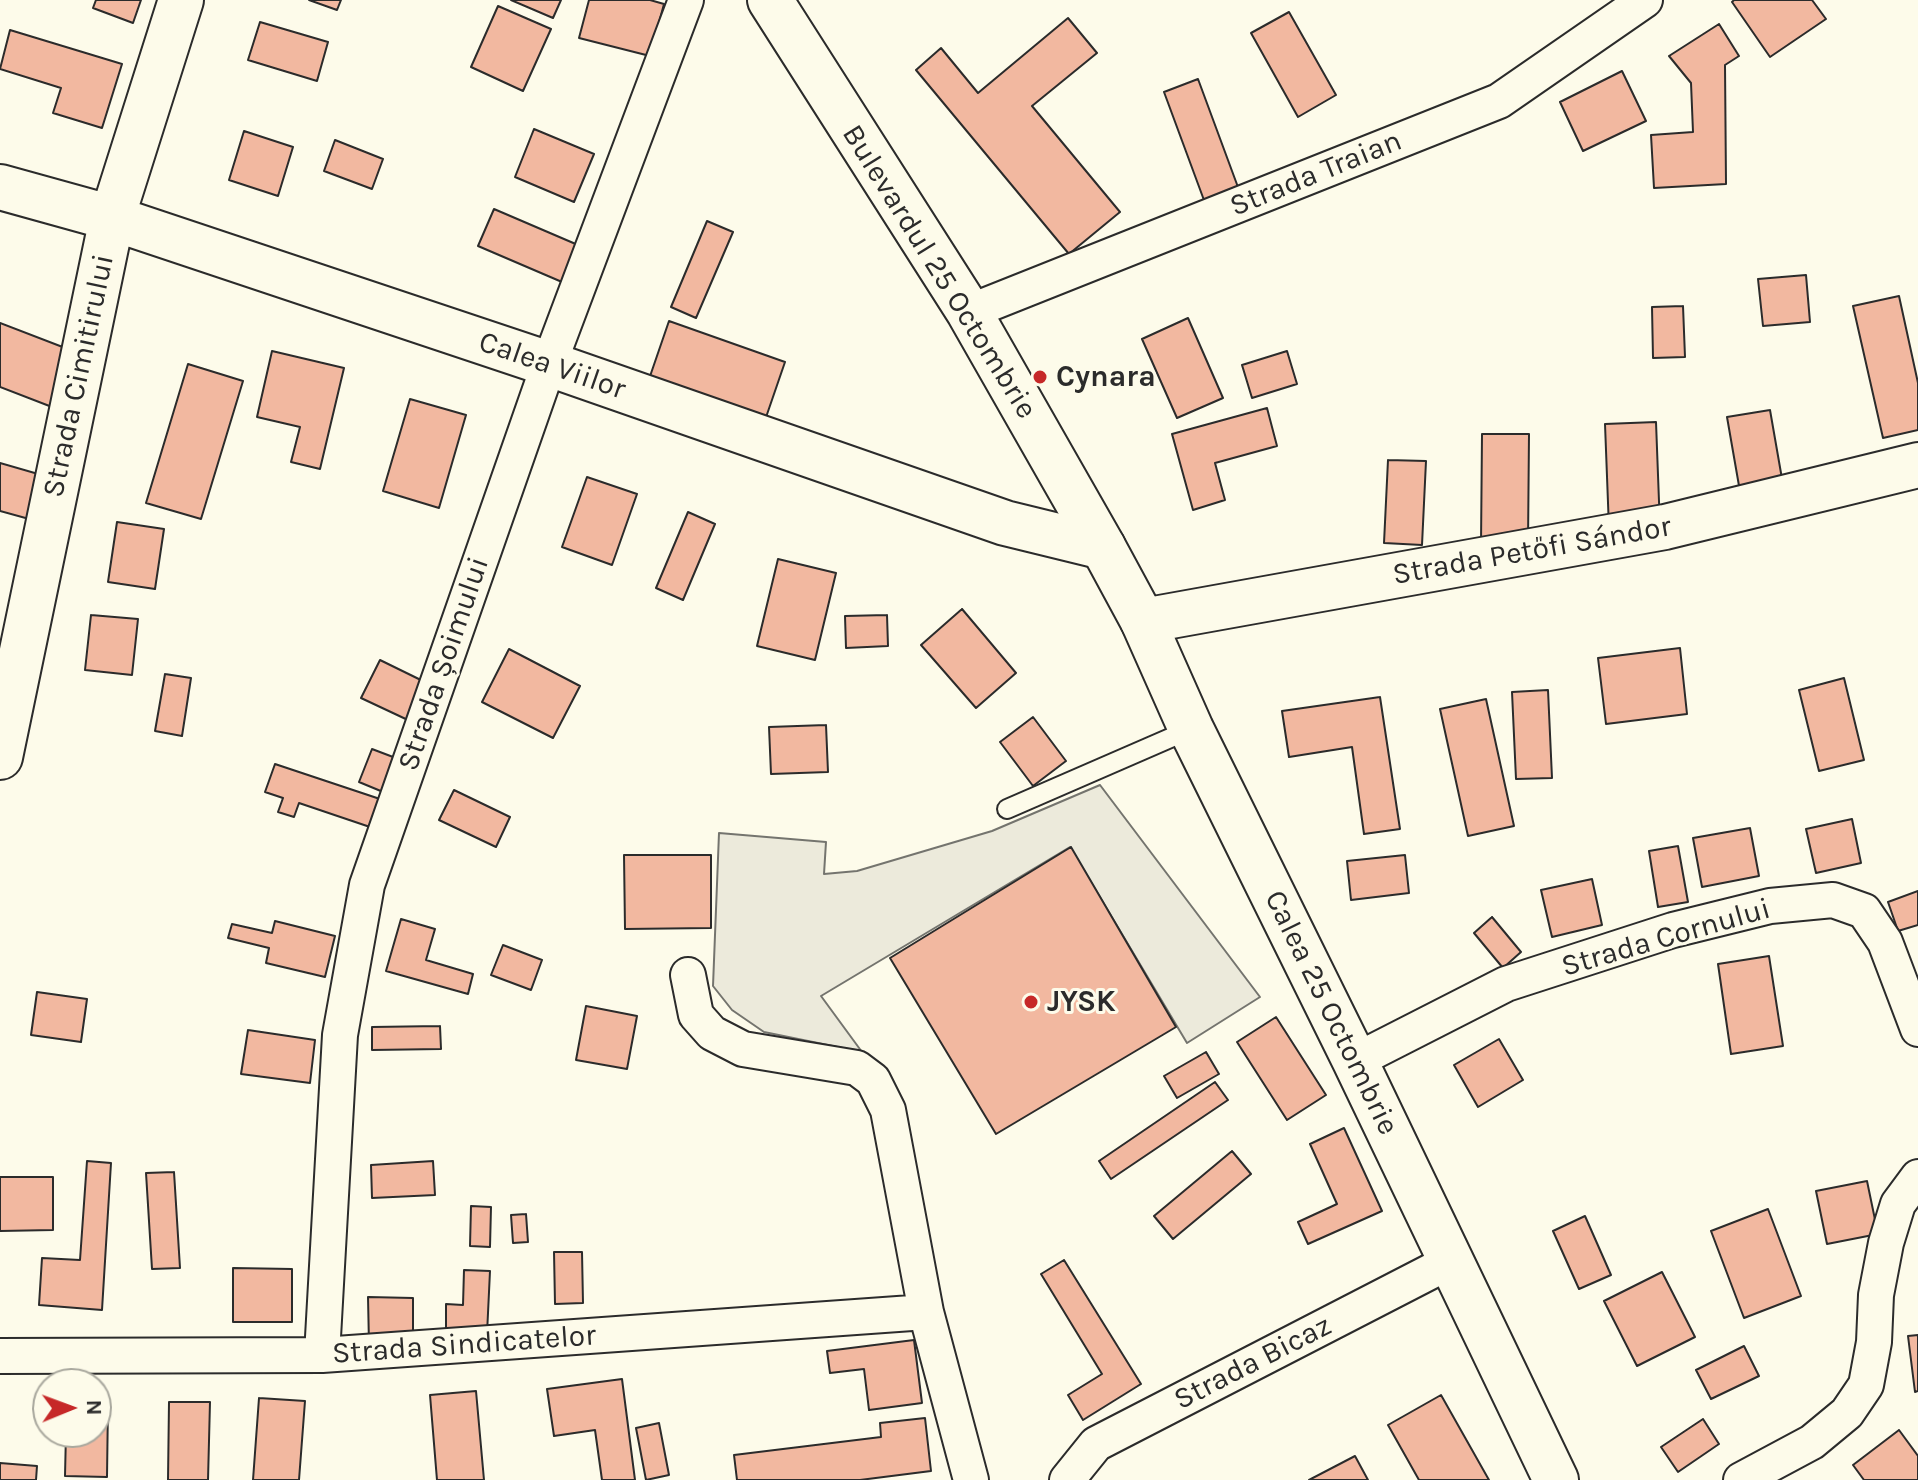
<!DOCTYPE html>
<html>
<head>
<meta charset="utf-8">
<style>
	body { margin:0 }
	#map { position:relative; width:1918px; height:1480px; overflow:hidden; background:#fdfbea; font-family:Karla,sans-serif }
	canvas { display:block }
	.north { position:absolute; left:32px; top:1368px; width:80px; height:80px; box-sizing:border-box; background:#fdfbea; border:2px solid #a9a89e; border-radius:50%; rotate:89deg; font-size:22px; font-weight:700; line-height:32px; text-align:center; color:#2b2b2b }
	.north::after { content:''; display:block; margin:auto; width:28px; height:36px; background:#c62828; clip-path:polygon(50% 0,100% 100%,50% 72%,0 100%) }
</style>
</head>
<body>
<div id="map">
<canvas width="1918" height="1480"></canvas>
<div class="north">N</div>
</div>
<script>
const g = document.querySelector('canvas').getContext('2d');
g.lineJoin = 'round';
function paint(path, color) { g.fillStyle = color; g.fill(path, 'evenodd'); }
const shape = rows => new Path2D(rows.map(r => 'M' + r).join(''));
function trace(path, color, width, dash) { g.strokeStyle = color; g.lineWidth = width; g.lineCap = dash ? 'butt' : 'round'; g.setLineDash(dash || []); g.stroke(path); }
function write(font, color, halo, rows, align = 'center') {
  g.font = font + ' Karla,sans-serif'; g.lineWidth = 6; g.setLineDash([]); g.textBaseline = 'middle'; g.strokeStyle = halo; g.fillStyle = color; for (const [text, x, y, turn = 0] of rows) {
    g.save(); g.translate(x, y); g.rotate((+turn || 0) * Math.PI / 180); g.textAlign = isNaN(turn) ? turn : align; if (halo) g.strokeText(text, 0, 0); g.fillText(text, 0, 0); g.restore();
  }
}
const parking = shape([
	[1100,785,1260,997,1187,1043,1070,847,821,996,862,1052,764,1032,732,1010,713,986,719,833,826,842,824,874,857,871,992,831,1100,785]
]);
paint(parking, '#eceadb');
trace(parking, '#74746e', 2);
const building = shape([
	[96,0,141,0,133,23,93,8,96,0],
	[309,0,341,0,337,10,309,0],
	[511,0,561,0,553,18,511,0],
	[589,0,650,0,664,4,650,56,579,38,589,0],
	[1734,0,1812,0,1826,19,1770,57,1732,2,1734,0],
	[498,6,551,29,523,91,471,67,498,6],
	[1289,12,1336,95,1298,117,1251,33,1289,12],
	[1068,18,1097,53,1032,106,1120,212,1069,254,916,70,941,48,978,93,1068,18],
	[260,22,328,42,317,81,248,60,260,22],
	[1719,24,1739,56,1725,65,1726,184,1654,188,1651,135,1693,132,1691,83,1669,56,1719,24],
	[10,30,122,64,102,128,53,113,61,88,0,69,10,30],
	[1622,71,1646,121,1583,151,1560,102,1622,71],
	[1198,79,1242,198,1208,211,1164,92,1198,79],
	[534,129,594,154,574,202,515,177,534,129],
	[244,131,293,147,278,196,229,180,244,131],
	[335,140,383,159,372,189,324,171,335,140],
	[494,209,578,245,562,282,478,246,494,209],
	[707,221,733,232,696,318,671,307,707,221],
	[1806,275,1810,322,1763,326,1758,279,1806,275],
	[1899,296,1918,383,1918,430,1883,438,1853,306,1899,296],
	[1683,306,1685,357,1653,358,1652,307,1683,306],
	[1188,318,1223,398,1177,418,1142,339,1188,318],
	[669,321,785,362,763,426,647,385,669,321],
	[0,323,73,351,52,407,0,387,0,323],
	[272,351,344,368,320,469,291,462,300,427,257,417,272,351],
	[1287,351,1297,384,1252,398,1242,365,1287,351],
	[188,364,243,381,201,519,146,503,188,364],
	[410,399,466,415,439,508,383,491,410,399],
	[1267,408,1277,446,1215,463,1225,500,1193,510,1172,434,1267,408],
	[1770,410,1785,496,1742,503,1727,417,1770,410],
	[1656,422,1660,528,1609,529,1605,424,1656,422],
	[1482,434,1529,434,1528,544,1481,544,1482,434],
	[1388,460,1426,461,1422,545,1384,543,1388,460],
	[0,463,52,478,40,522,0,511,0,463],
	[587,477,637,494,612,565,562,547,587,477],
	[688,512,715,524,683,600,656,588,688,512],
	[117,522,164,529,155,589,108,582,117,522],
	[778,559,836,573,815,660,757,646,778,559],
	[962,609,1016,673,976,708,921,645,962,609],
	[91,615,138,619,132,675,85,670,91,615],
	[887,615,888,646,846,648,845,616,887,615],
	[1680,648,1687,714,1606,724,1598,658,1680,648],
	[509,649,580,686,553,738,482,702,509,649],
	[380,660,429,684,410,721,361,698,380,660],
	[165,674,191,678,182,736,155,731,165,674],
	[1844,678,1864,760,1819,771,1799,690,1844,678],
	[1548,690,1552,778,1516,779,1512,692,1548,690],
	[1380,697,1400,829,1364,834,1352,747,1289,757,1282,711,1380,697],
	[1486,699,1514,826,1468,836,1440,709,1486,699],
	[1033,717,1066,761,1033,786,1000,742,1033,717],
	[826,725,828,772,771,774,769,727,826,725],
	[372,749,401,760,388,794,359,782,372,749],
	[275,764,380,799,370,827,299,803,294,817,278,812,283,798,265,792,275,764],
	[454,790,510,817,496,847,439,820,454,790],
	[1852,819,1861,863,1816,873,1806,829,1852,819],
	[1750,828,1759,876,1702,887,1693,838,1750,828],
	[1678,846,1688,902,1658,907,1649,851,1678,846],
	[1071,847,1176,1027,996,1134,890,958,1071,847],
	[624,855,711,855,711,928,625,929,624,855],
	[1405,855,1409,893,1351,900,1347,861,1405,855],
	[1592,879,1602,925,1552,937,1541,890,1592,879],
	[1918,891,1918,925,1898,931,1888,902,1918,891],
	[1492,917,1521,952,1503,968,1474,933,1492,917],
	[401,919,435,929,426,960,473,974,468,994,386,971,401,919],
	[275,921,335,936,325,977,266,963,269,948,228,938,232,924,272,933,275,921],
	[503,945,542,960,531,990,491,975,503,945],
	[1769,956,1783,1046,1731,1054,1718,964,1769,956],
	[37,992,87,999,81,1042,31,1035,37,992],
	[586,1006,637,1016,627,1069,576,1060,586,1006],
	[1276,1017,1326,1095,1287,1120,1237,1042,1276,1017],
	[440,1026,441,1049,372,1050,372,1027,440,1026],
	[248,1030,315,1040,310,1083,241,1074,248,1030],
	[1499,1039,1523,1080,1478,1107,1454,1065,1499,1039],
	[1206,1052,1219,1074,1177,1098,1164,1076,1206,1052],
	[1215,1082,1228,1100,1111,1179,1099,1161,1215,1082],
	[1344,1128,1382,1211,1308,1244,1298,1222,1337,1204,1310,1144,1344,1128],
	[1232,1151,1251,1174,1173,1239,1154,1216,1232,1151],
	[87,1161,111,1163,102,1310,39,1305,42,1258,80,1260,87,1161],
	[433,1161,435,1195,372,1198,371,1165,433,1161],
	[174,1172,180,1268,152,1269,146,1173,174,1172],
	[0,1177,53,1177,53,1230,0,1231,0,1177],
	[1867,1181,1878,1234,1827,1244,1816,1191,1867,1181],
	[471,1206,491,1207,490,1247,470,1246,471,1206],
	[1768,1209,1801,1296,1744,1318,1711,1231,1768,1209],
	[526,1214,528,1242,513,1243,511,1215,526,1214],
	[1585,1216,1611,1275,1579,1289,1553,1231,1585,1216],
	[554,1252,582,1252,583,1303,555,1304,554,1252],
	[1064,1260,1141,1384,1083,1420,1068,1395,1102,1374,1041,1274,1064,1260],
	[233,1268,292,1269,292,1322,233,1322,233,1268],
	[464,1270,490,1271,487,1334,446,1332,446,1304,463,1305,464,1270],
	[1662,1272,1695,1337,1637,1366,1604,1301,1662,1272],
	[368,1297,413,1298,413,1344,369,1345,368,1297],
	[1918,1335,1918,1391,1915,1392,1908,1336,1918,1335],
	[914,1340,922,1403,869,1410,864,1369,830,1373,827,1351,914,1340],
	[1744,1346,1759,1376,1711,1399,1696,1370,1744,1346],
	[622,1379,635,1480,602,1480,595,1430,554,1436,547,1389,622,1379],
	[476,1391,484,1480,437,1480,430,1395,476,1391],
	[1441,1395,1489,1480,1419,1480,1388,1425,1441,1395],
	[259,1398,305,1401,299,1480,253,1480,259,1398],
	[169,1402,210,1402,208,1480,168,1480,169,1402],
	[96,1403,108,1403,107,1477,65,1476,66,1432,96,1432,96,1403],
	[925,1418,931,1471,860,1480,737,1480,734,1455,881,1437,880,1423,925,1418],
	[1703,1419,1719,1444,1678,1472,1661,1447,1703,1419],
	[659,1423,669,1475,646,1480,636,1428,659,1423],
	[1899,1430,1918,1456,1918,1480,1864,1480,1853,1465,1899,1430],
	[1355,1456,1368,1480,1309,1480,1355,1456],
	[0,1463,37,1466,36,1480,0,1480,0,1463]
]);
paint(building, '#f2b8a0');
trace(building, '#2b2b2b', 2);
const service = shape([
	[1007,809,1191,729]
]);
const minor = shape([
	[969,312,1499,101,1645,0],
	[688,975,696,1015,712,1033,743,1049,857,1068,873,1080,888,1110,926,1312,971,1480],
	[1355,1061,1506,984,1673,930,1770,906,1833,900,1864,911,1885,942,1918,1029],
	[322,1355,340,1035,367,885,549,364,686,0],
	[0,1356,322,1355,926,1312],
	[1067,1480,1096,1444,1451,1261],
	[1741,1480,1812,1442,1847,1413,1866,1385,1874,1342,1876,1295,1886,1243,1898,1204,1918,1177]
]);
const tertiary = shape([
	[0,187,112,218,549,364,1005,523,1103,547],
	[0,757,112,218,181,0]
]);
const secondary = shape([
	[1143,621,1665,527,1918,465]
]);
const primary = shape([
	[770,0,969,312,1103,547,1143,621,1191,729,1355,1061,1556,1480]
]);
trace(service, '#2b2b2b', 22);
trace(minor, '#2b2b2b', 38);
trace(tertiary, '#2b2b2b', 48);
trace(secondary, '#2b2b2b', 48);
trace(primary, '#2b2b2b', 48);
trace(service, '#fdfbea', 18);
trace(minor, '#fdfbea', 34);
trace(tertiary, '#fdfbea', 44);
trace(secondary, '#fdfbea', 44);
trace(primary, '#fdfbea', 44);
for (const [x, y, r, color] of [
	[1040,377,8,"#c62828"],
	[1031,1002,8,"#c62828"]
]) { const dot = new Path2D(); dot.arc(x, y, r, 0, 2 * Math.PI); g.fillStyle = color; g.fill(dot); trace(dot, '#fdfbea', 3); }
write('30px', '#2b2b2b', '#fdfbea', [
	["Strada Traian",1316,174,-22],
	["Bulevardul 25 Octombrie",939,272,58],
	["Calea Viilor",552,366,19],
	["Strada Cimitirului",79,376,-78],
	["Strada Petőfi Sándor",1532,551,-10],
	["Strada Șoimului",444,664,-71],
	["Strada Cornului",1666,938,-16],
	["Calea 25 Octombrie",1331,1013,64],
	["Strada Sindicatelor",464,1345,-4],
	["Strada Bicaz",1253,1363,-27]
]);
write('bold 30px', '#2b2b2b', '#fdfbea', [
	["Cynara",1056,377],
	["JYSK",1047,1002]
], 'left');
</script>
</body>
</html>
